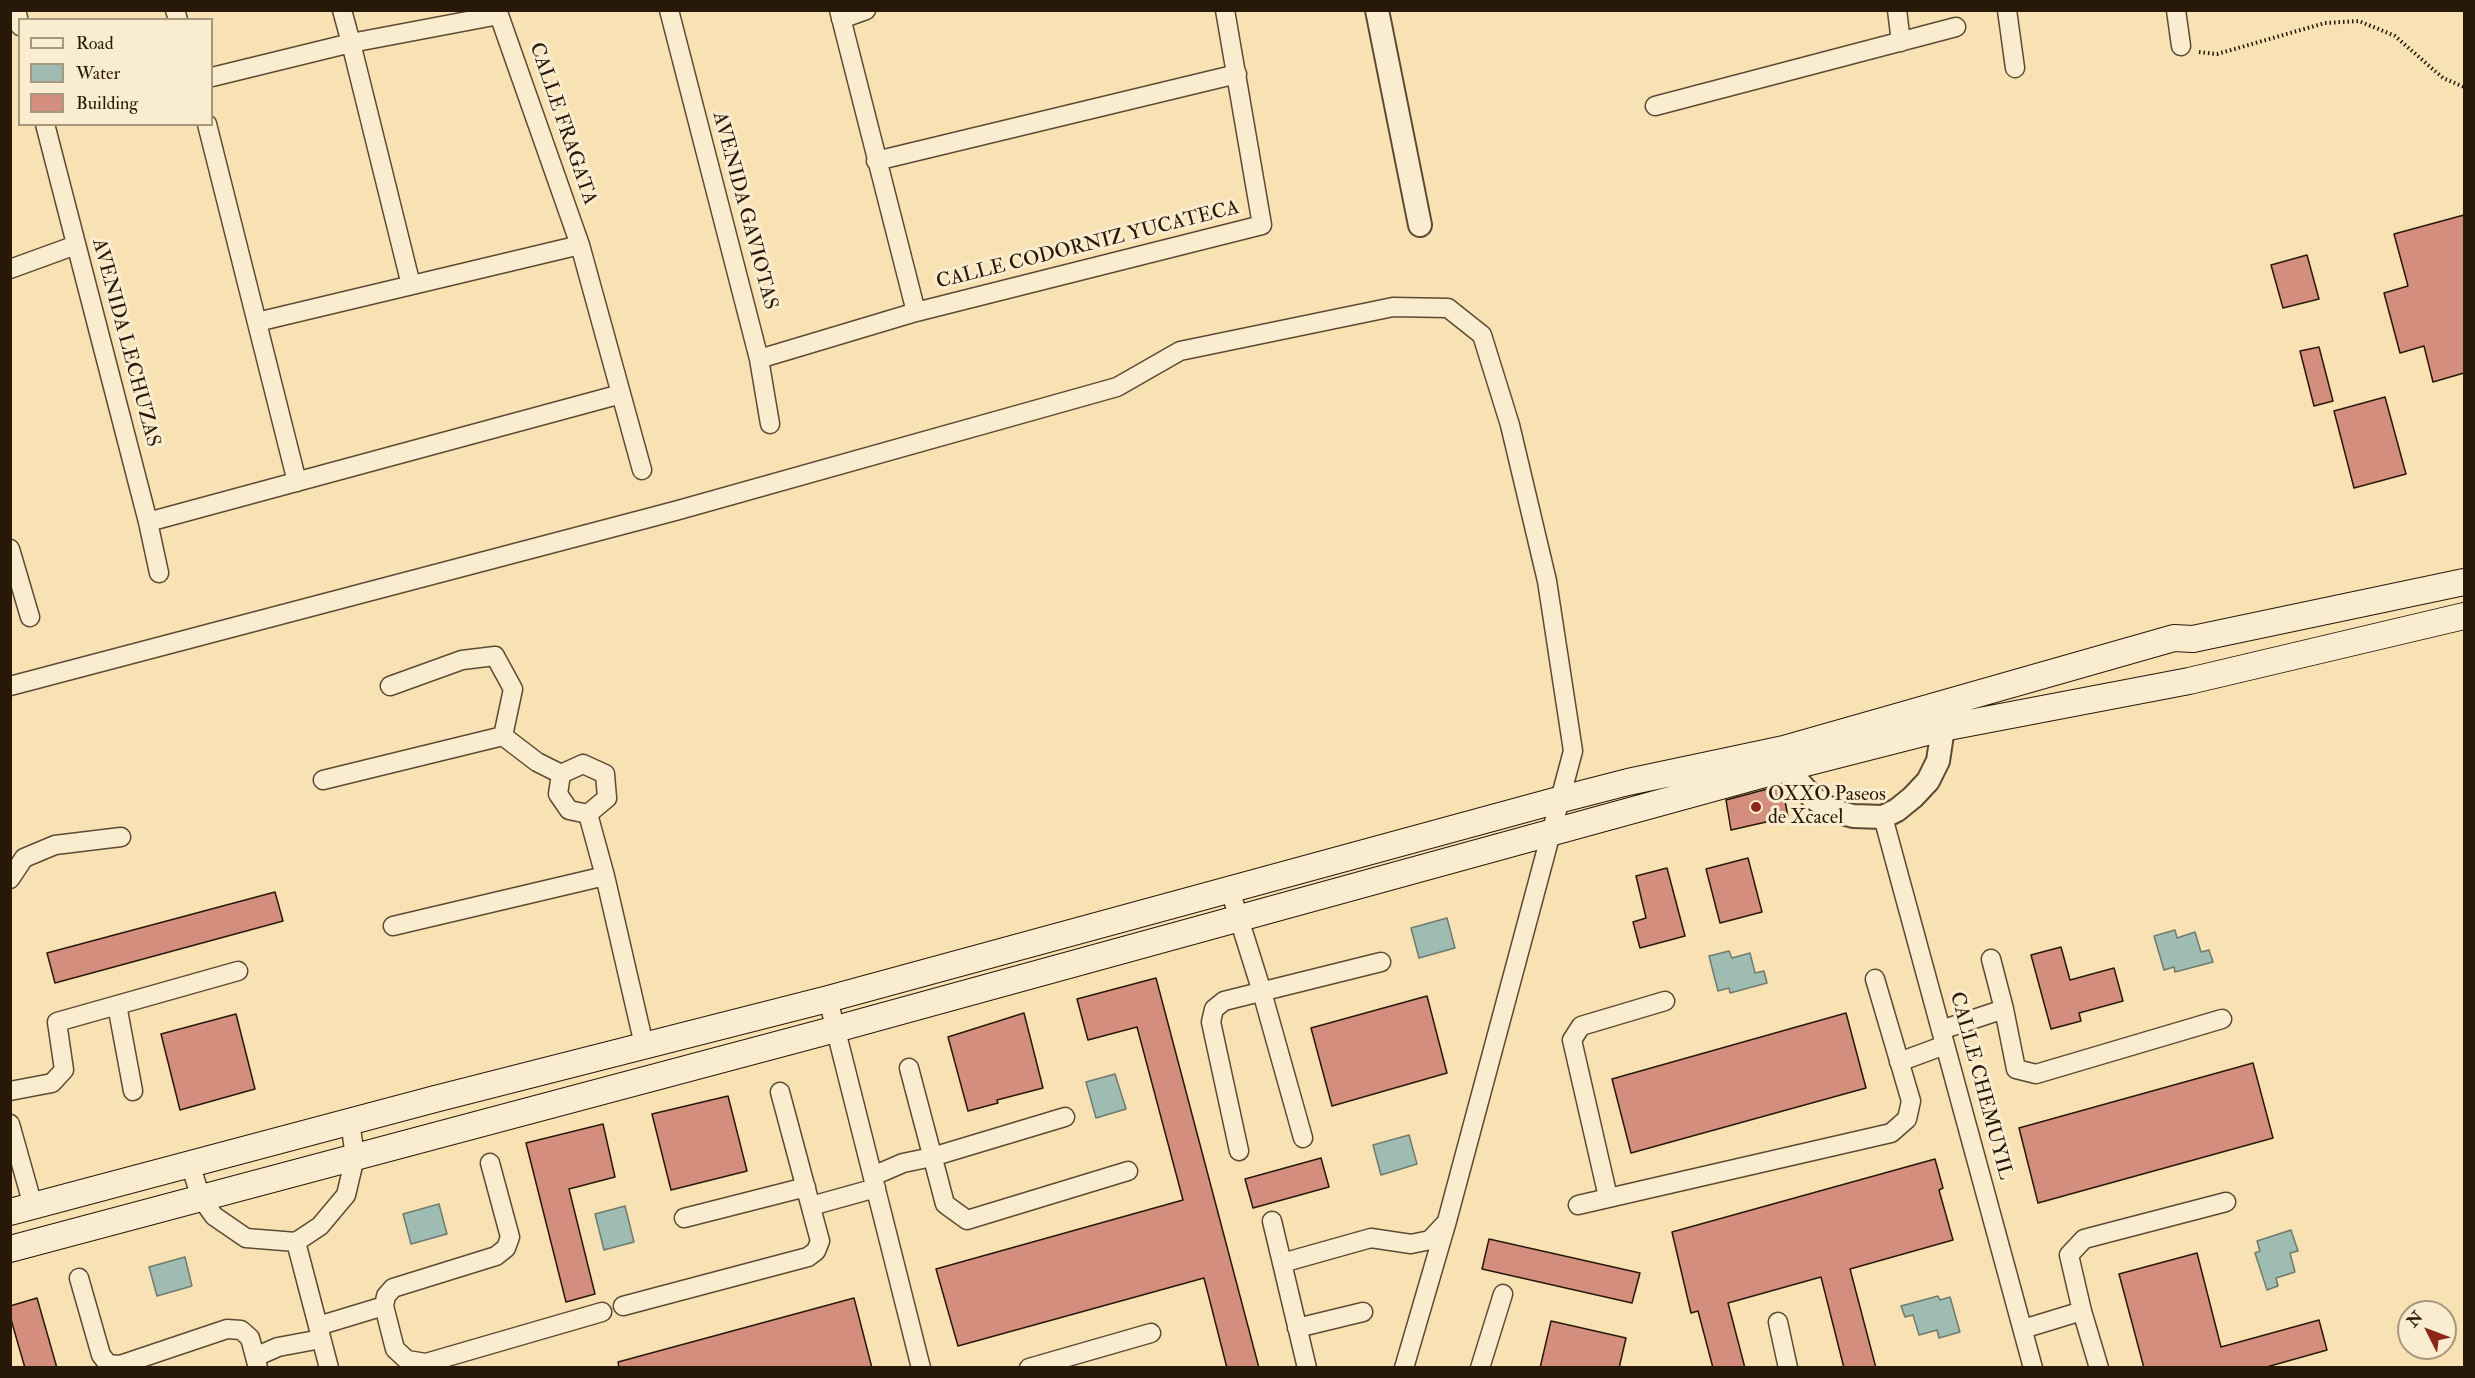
<!DOCTYPE html>
<html>
<head>
<meta charset="utf-8">
<style>
	body { margin:0 }
	#map { position:relative; width:2475px; height:1378px; overflow:hidden; background:#f8e1b3; font-family:"IM FELL Double Pica",serif }
	canvas { display:block }
	.frame { position:absolute; inset:0; border:12px solid #281808; pointer-events:none }
	.legend { position:absolute; left:18px; top:18px; width:195px; height:108px; box-sizing:border-box; background:#faecce; border:2px solid #a6977f; margin:0; padding:8px 10px; list-style:none; font-size:18px; color:#281808 }
	.legend li { display:flex; align-items:center; gap:12px; height:30px }
	.legend b { width:30px; border:2px solid #a6977f }
	.north { position:absolute; left:2397px; top:1300px; width:60px; height:60px; box-sizing:border-box; background:#faecce; border:2px solid #a6977f; border-radius:50%; rotate:312deg; font-size:16px; font-weight:700; line-height:24px; text-align:center; color:#281808 }
	.north::after { content:''; display:block; margin:auto; width:21px; height:27px; background:#8f2418; clip-path:polygon(50% 0,100% 100%,50% 72%,0 100%) }
</style>
</head>
<body>
<div id="map">
<canvas width="2475" height="1378"></canvas>
<div class="frame"></div>
<ul class="legend">
<li><b style="height:8px;background:#faecce"></b>Road</li>
<li><b style="height:16px;background:#9ebcb2"></b>Water</li>
<li><b style="height:16px;background:#d38e7d"></b>Building</li>
</ul>
<div class="north">N</div>
</div>
<script>
const g = document.querySelector('canvas').getContext('2d');
g.lineJoin = 'round';
function paint(path, color) { g.fillStyle = color; g.fill(path, 'evenodd'); }
const shape = rows => new Path2D(rows.map(r => 'M' + r).join(''));
function trace(path, color, width, dash) { g.strokeStyle = color; g.lineWidth = width; g.lineCap = dash ? 'butt' : 'round'; g.setLineDash(dash || []); g.stroke(path); }
function write(font, color, halo, rows, align = 'center') {
  g.font = font + ' "IM FELL Double Pica",serif'; g.lineWidth = 6; g.setLineDash([]); g.textBaseline = 'middle'; g.strokeStyle = halo; g.fillStyle = color; for (const [text, x, y, turn = 0] of rows) {
    g.save(); g.translate(x, y); g.rotate((+turn || 0) * Math.PI / 180); g.textAlign = isNaN(turn) ? turn : align; if (halo) g.strokeText(text, 0, 0); g.fillText(text, 0, 0); g.restore();
  }
}
const water = shape([
	[1447,918,1455,948,1419,958,1411,928,1447,918],
	[2175,930,2177,938,2195,932,2201,952,2209,950,2213,962,2175,972,2174,967,2164,970,2154,936,2175,930],
	[1729,951,1732,958,1750,953,1755,973,1764,971,1767,983,1730,993,1729,988,1718,991,1709,956,1729,951],
	[1115,1074,1126,1109,1096,1118,1086,1082,1115,1074],
	[1409,1135,1417,1164,1381,1175,1373,1145,1409,1135],
	[439,1204,447,1234,411,1244,403,1214,439,1204],
	[625,1206,634,1242,604,1250,595,1214,625,1206],
	[2291,1230,2298,1251,2290,1253,2295,1272,2276,1278,2278,1286,2267,1290,2255,1253,2260,1251,2257,1241,2291,1230],
	[185,1257,192,1286,157,1296,149,1267,185,1257],
	[1938,1296,1940,1300,1950,1297,1960,1332,1939,1338,1937,1330,1919,1335,1913,1315,1905,1317,1901,1306,1938,1296]
]);
paint(water, '#9ebcb2');
trace(water, '#6f7a6e', 1.5);
const building = shape([
	[2464,215,2464,373,2433,382,2424,346,2400,353,2384,293,2408,286,2394,234,2464,215],
	[2307,255,2319,299,2283,308,2271,265,2307,255],
	[2319,347,2333,401,2314,406,2300,351,2319,347],
	[2385,397,2406,474,2354,488,2334,411,2385,397],
	[1782,785,1788,817,1731,830,1726,800,1782,785],
	[1748,858,1762,912,1720,923,1706,869,1748,858],
	[1667,868,1685,936,1640,948,1633,922,1646,918,1636,876,1667,868],
	[275,892,283,921,55,983,47,953,275,892],
	[2061,947,2070,980,2114,968,2123,1001,2079,1013,2081,1021,2051,1029,2031,955,2061,947],
	[1156,978,1259,1368,1227,1368,1204,1278,958,1346,936,1269,1183,1200,1137,1027,1088,1040,1077,999,1156,978],
	[1427,996,1447,1073,1332,1106,1311,1028,1427,996],
	[1024,1013,1043,1088,997,1100,998,1103,968,1111,948,1037,1024,1013],
	[1846,1013,1866,1088,1631,1153,1612,1079,1846,1013],
	[236,1014,255,1089,180,1110,161,1034,236,1014],
	[2253,1063,2273,1138,2038,1203,2019,1128,2253,1063],
	[728,1096,747,1171,671,1190,652,1114,728,1096],
	[603,1124,615,1177,569,1189,595,1294,566,1302,526,1143,603,1124],
	[1321,1158,1329,1187,1253,1208,1245,1179,1321,1158],
	[1935,1159,1943,1188,1939,1190,1953,1240,1850,1269,1876,1368,1844,1368,1821,1277,1728,1303,1745,1368,1713,1368,1698,1311,1691,1313,1672,1232,1935,1159],
	[1489,1239,1640,1273,1632,1303,1482,1269,1489,1239],
	[2197,1253,2221,1347,2319,1320,2327,1350,2263,1368,2144,1368,2119,1274,2197,1253],
	[37,1298,57,1368,25,1368,10,1316,10,1306,37,1298],
	[854,1298,872,1368,619,1368,618,1362,854,1298],
	[1551,1321,1626,1338,1619,1368,1540,1368,1551,1321]
]);
paint(building, '#d38e7d');
trace(building, '#281808', 1.5);
const minor = shape([
	[16,10,20,26],
	[175,10,178,20],
	[342,10,351,43,499,15,580,245,642,470],
	[669,10,759,359,770,424],
	[839,10,916,312],
	[1897,10,1901,42],
	[2007,10,2015,68],
	[2176,10,2181,46],
	[841,19,866,10],
	[212,77,351,43,411,285],
	[1655,106,1956,27],
	[45,124,148,522,159,573],
	[207,124,297,482],
	[876,161,1237,74],
	[10,269,76,245],
	[257,322,580,245],
	[759,359,916,312,1262,225,1225,10],
	[148,522,621,394],
	[10,549,30,617],
	[10,686,675,511,1117,387,1180,351,1393,307,1448,308,1482,335,1510,425,1547,581,1573,751,1447,1221,1404,1368],
	[390,686,462,660,495,656,513,689,503,736],
	[583,764,605,774,607,798,588,814,569,810,558,794,561,774,583,764],
	[323,780,503,736,537,762,561,774],
	[588,814,605,876,644,1045],
	[1883,817,2033,1368],
	[10,879,24,858,55,845,121,837],
	[1230,890,1262,992,1303,1138],
	[393,926,605,876],
	[828,999,921,1368],
	[117,1005,133,1091],
	[2004,1009,2016,1069,2036,1074,2222,1019],
	[1941,1030,2004,1009,1991,959],
	[1899,1062,1945,1045],
	[909,1068,945,1204,967,1220,1128,1171],
	[10,1091,52,1083,64,1070,57,1022,238,971],
	[10,1124,33,1206],
	[1239,1151,1211,1022,1214,1009,1224,1001,1381,962],
	[190,1164,201,1198,214,1216,246,1238,296,1242,320,1226,346,1195,355,1157,350,1121],
	[873,1176,903,1163,932,1157,1065,1117],
	[1608,1197,1572,1040,1581,1026,1665,1001],
	[1578,1205,1891,1133,1907,1119,1911,1101,1875,979],
	[811,1206,876,1188],
	[684,1218,806,1187],
	[1272,1221,1307,1368],
	[296,1242,329,1368],
	[1282,1263,1371,1238,1411,1244,1430,1240,1444,1225],
	[79,1278,101,1355,108,1364,120,1365,227,1329,241,1330,250,1338,258,1368],
	[384,1306,395,1349,407,1360,426,1363,602,1312],
	[623,1306,808,1257,816,1251,820,1241,780,1092],
	[2082,1311,2099,1368],
	[1778,1322,1788,1368],
	[318,1326,384,1306,386,1296,393,1288,496,1256,506,1248,510,1237,490,1163],
	[1297,1328,1363,1312],
	[2023,1329,2082,1311,2069,1255,2084,1239,2226,1202],
	[255,1357,278,1347,321,1339],
	[1029,1368,1151,1333],
	[1480,1368,1503,1294]
]);
const tertiary = shape([
	[1377,10,1420,225],
	[1785,752,1797,780,1812,797,1831,810,1853,816,1883,817,1897,810,1913,797,1928,781,1938,761,1943,728,1942,713]
]);
const secondary = shape([
	[10,1212,435,1099,828,999,1562,799,1628,782,1784,749,2174,638,2193,639,2464,582],
	[10,1249,836,1029,1790,767,1943,728,2189,681,2464,616]
]);
trace(minor, '#5c4a33', 21);
trace(tertiary, '#5c4a33', 26);
trace(secondary, '#281808', 28);
trace(shape([
	[2199,52,2217,54,2325,23,2359,21,2395,36,2443,78,2464,87]
]), '#281808', 4, [1.5, 3]);
trace(minor, '#faecce', 18);
trace(tertiary, '#faecce', 22);
trace(secondary, '#faecce', 26);
for (const [x, y, r, color] of [
	[1756,807,6,"#8f2418"]
]) { const dot = new Path2D(); dot.arc(x, y, r, 0, 2 * Math.PI); g.fillStyle = color; g.fill(dot); trace(dot, '#faecce', 2); }
write('20px', '#281808', '#faecce', [
	["CALLE FRAGATA",562,124,71],
	["AVENIDA GAVIOTAS",744,211,75],
	["CALLE CODORNIZ YUCATECA",1088,246,-14],
	["AVENIDA LECHUZAS",125,343,75],
	["CALLE CHEMUYIL",1980,1086,75]
]);
write('20px', '#281808', '#faecce', [
	["OXXO Paseos",1768,796],
	["de Xcacel",1768,819]
], 'left');
</script>
</body>
</html>
